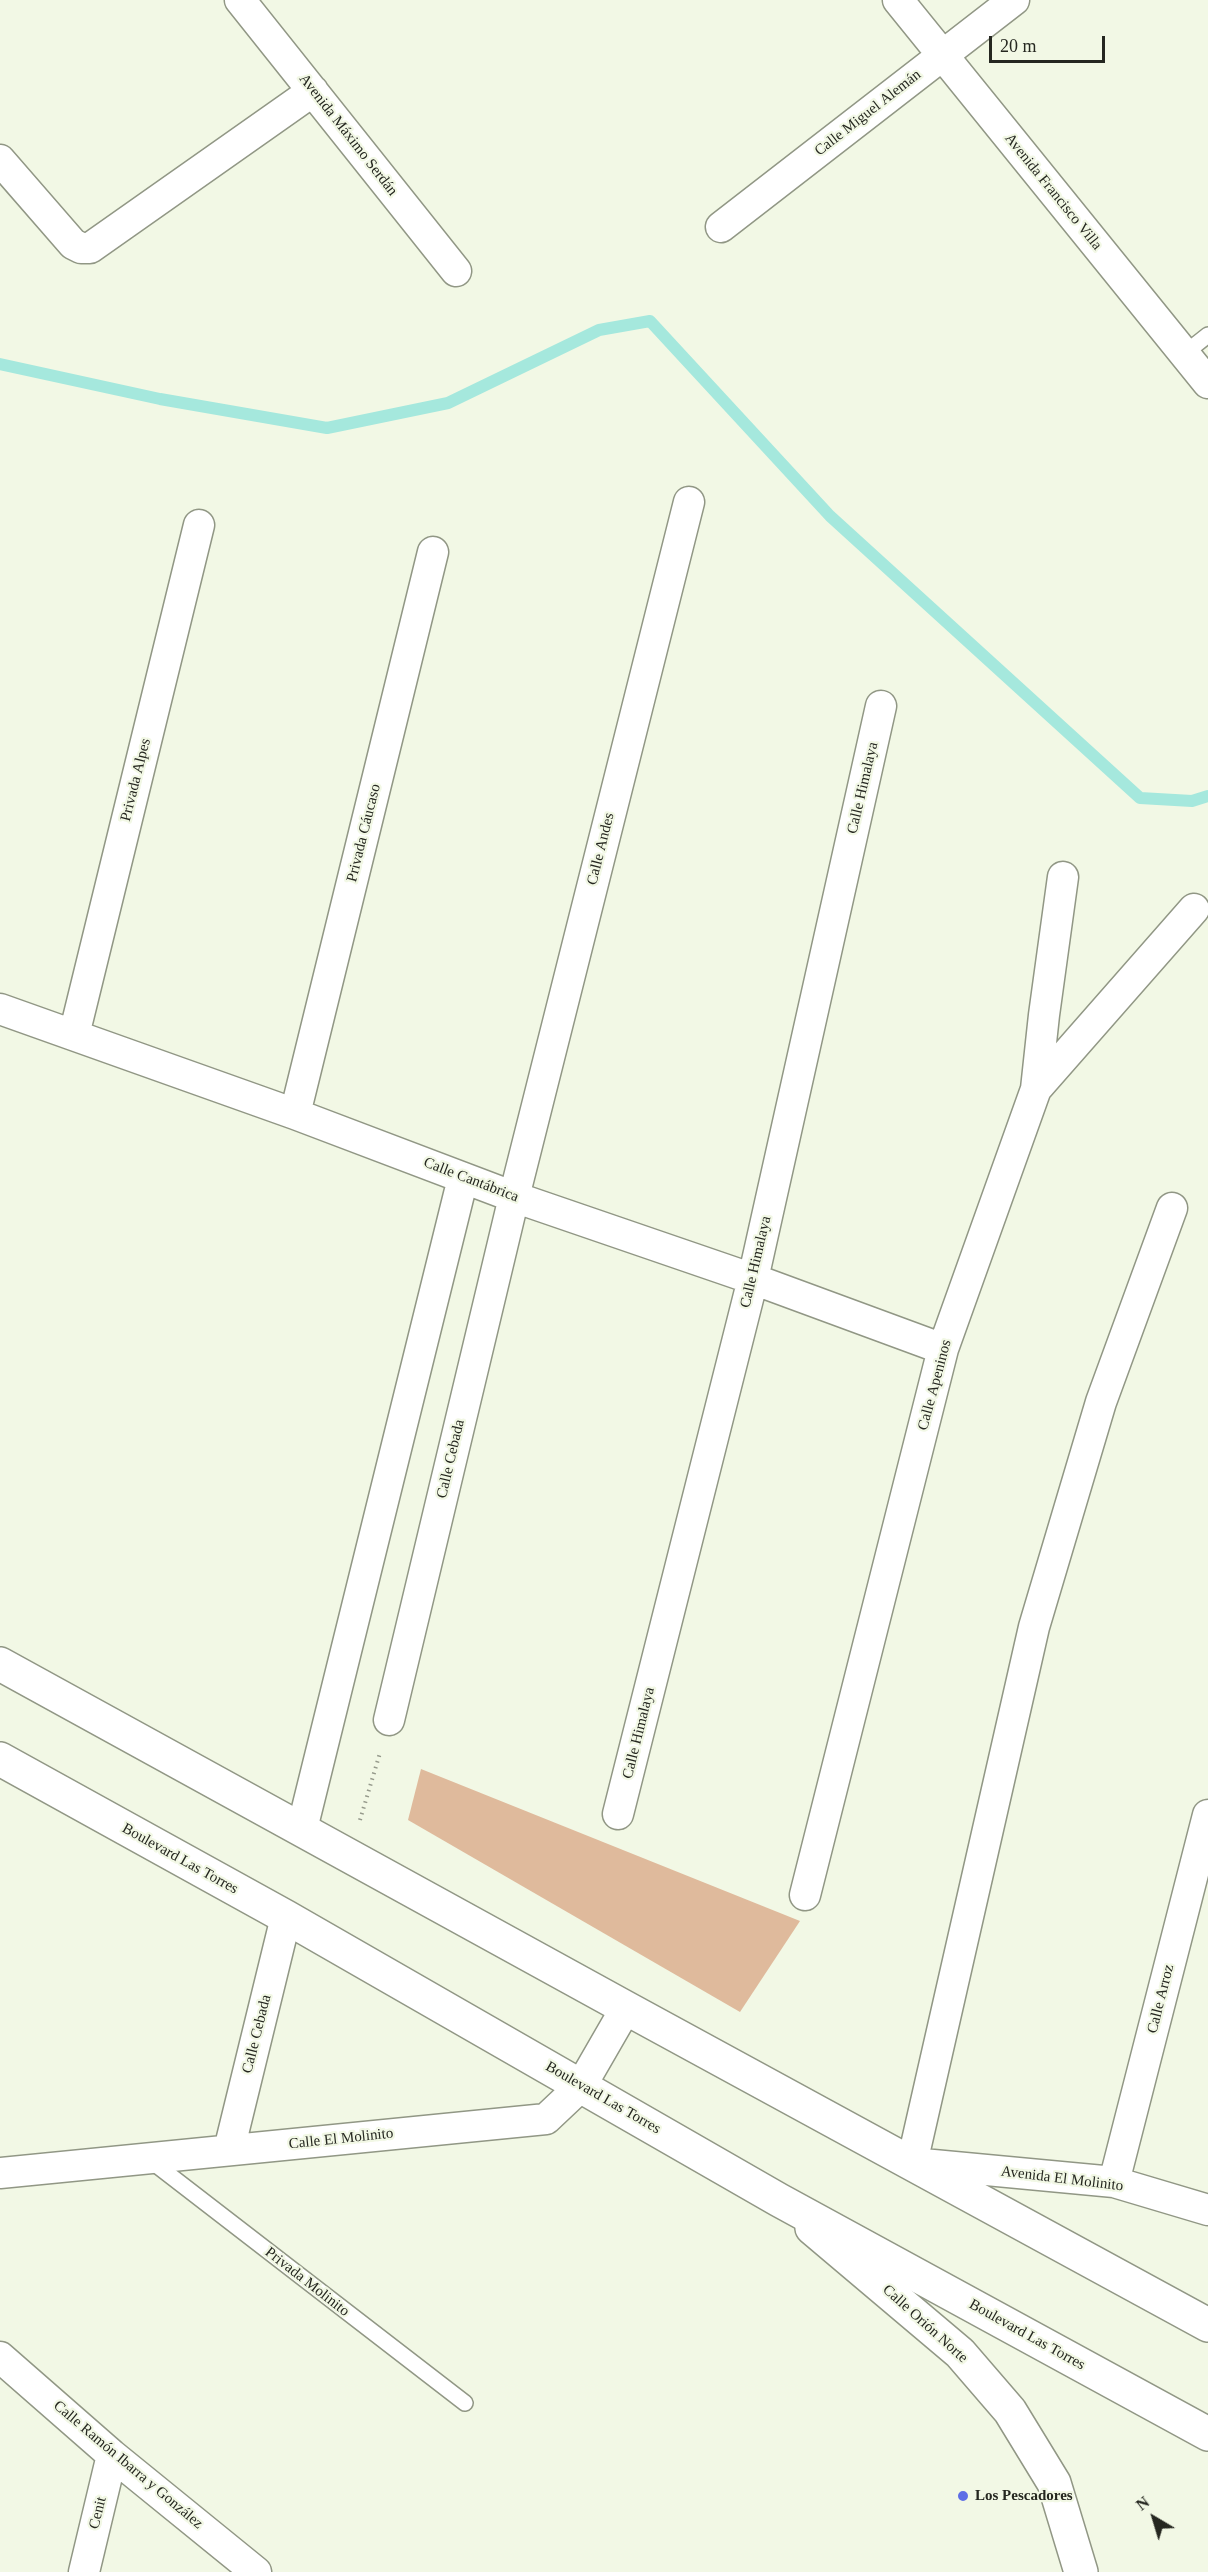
<!DOCTYPE html>
<html>
<head>
<meta charset="utf-8">
<style>
	body { margin:0 }
	#map { position:relative; width:1208px; height:2572px; overflow:hidden; background:#f2f8e5; font-family:Georgia,serif }
	canvas { display:block }
	.north { position:absolute; left:1124px; top:2488px; width:60px; height:60px; -webkit-text-stroke:4px #f2f8e5; paint-order:stroke; rotate:322deg; font-size:16px; font-weight:700; line-height:24px; text-align:center; color:#252720 }
	.north::after { content:''; display:block; margin:auto; width:21px; height:27px; background:#252720; clip-path:polygon(50% 0,100% 100%,50% 72%,0 100%) }
	.scale { position:absolute; left:989px; top:36px; width:116px; height:27px; box-sizing:border-box; border:3px solid #252720; border-top:0; padding-left:8px; font-size:18px; line-height:21px; white-space:nowrap; color:#252720; -webkit-text-stroke:4px #f2f8e5; paint-order:stroke }
</style>
</head>
<body>
<div id="map">
<canvas width="1208" height="2572"></canvas>
<div class="north">N</div>
<div class="scale">20 m</div>
</div>
<script>
const g = document.querySelector('canvas').getContext('2d');
g.lineJoin = 'round';
function paint(path, color) { g.fillStyle = color; g.fill(path, 'evenodd'); }
const shape = rows => new Path2D(rows.map(r => 'M' + r).join(''));
function trace(path, color, width, dash) { g.strokeStyle = color; g.lineWidth = width; g.lineCap = dash ? 'butt' : 'round'; g.setLineDash(dash || []); g.stroke(path); }
function write(font, color, halo, rows, align = 'center') {
  g.font = font + ' Georgia,serif'; g.lineWidth = 4.5; g.setLineDash([]); g.textBaseline = 'middle'; g.strokeStyle = halo; g.fillStyle = color; for (const [text, x, y, turn = 0] of rows) {
    g.save(); g.translate(x, y); g.rotate((+turn || 0) * Math.PI / 180); g.textAlign = isNaN(turn) ? turn : align; if (halo) g.strokeText(text, 0, 0); g.fillText(text, 0, 0); g.restore();
  }
}
paint(shape([
	[421,1769,800,1921,740,2012,408,1820]
]), '#dfba9c');
trace(shape([
	[0,364,160,399,327,428,448,403,599,330,650,321,830,516,1140,798,1192,801,1208,796]
]), '#a5e8dd', 12);
const service = shape([
	[1184,354,1208,335],
	[150,2160,465,2403]
]);
const minor = shape([
	[240,0,456,271],
	[898,0,1208,383],
	[0,160,73,244,81,248,90,248,313,91],
	[721,227,1014,0],
	[0,1009,295,1114,514,1197,753,1279,943,1349],
	[74,1035,199,525],
	[1036,1089,1194,909],
	[295,1114,433,552],
	[1172,1208,1101,1402,1034,1627,912,2163,1114,2182,1208,2210],
	[389,1720,514,1197,689,502],
	[618,1814,753,1279,881,706],
	[302,1829,463,1178],
	[805,1895,943,1349,1036,1089,1044,1015,1063,877],
	[229,2150,286,1917],
	[0,2173,546,2119,581,2086,626,2008],
	[1114,2182,1208,1815],
	[0,2357,112,2455,256,2572],
	[84,2572,112,2455]
]);
const tertiary = shape([
	[812,2228,960,2353,1010,2411,1054,2483,1081,2572]
]);
const secondary = shape([
	[0,1664,626,2008,1208,2325],
	[0,1759,286,1917,779,2200,1208,2434]
]);
trace(service, '#919785', 18);
trace(minor, '#919785', 33);
trace(tertiary, '#919785', 36);
trace(secondary, '#919785', 36);
trace(shape([
	[360,1820,380,1753]
]), '#95998b', 4, [1.5, 4.5]);
trace(service, '#fff', 15);
trace(minor, '#fff', 30);
trace(tertiary, '#fff', 33);
trace(secondary, '#fff', 33);
for (const [x, y, r, color] of [
	[963,2496,6,"#5e6ee6"]
]) { const dot = new Path2D(); dot.arc(x, y, r, 0, 2 * Math.PI); g.fillStyle = color; g.fill(dot); trace(dot, '#f2f8e5', 2); }
write('15px', '#252720', '#f2f8e5', [
	["Calle Miguel Alemán",868,113,-38],
	["Avenida Máximo Serdán",348,135,52],
	["Avenida Francisco Villa",1053,192,51],
	["Privada Alpes",136,780,-76],
	["Calle Himalaya",863,788,-77],
	["Privada Cáucaso",364,833,-76],
	["Calle Andes",601,849,-76],
	["Calle Cantábrica",471,1180,21],
	["Calle Himalaya",756,1262,-77],
	["Calle Apeninos",935,1385,-75],
	["Calle Cebada",451,1459,-77],
	["Calle Himalaya",639,1733,-76],
	["Boulevard Las Torres",180,1859,29],
	["Calle Arroz",1161,1999,-76],
	["Calle Cebada",257,2034,-76],
	["Boulevard Las Torres",603,2098,30],
	["Calle El Molinito",341,2139,-6],
	["Avenida El Molinito",1062,2179,7],
	["Privada Molinito",307,2282,38],
	["Calle Orión Norte",925,2324,42],
	["Boulevard Las Torres",1027,2335,29],
	["Calle Ramón Ibarra y González",128,2465,40],
	["Cenit",98,2513,-76]
]);
write('bold 15px', '#252720', '#f2f8e5', [
	["Los Pescadores",975,2496]
], 'left');
</script>
</body>
</html>
